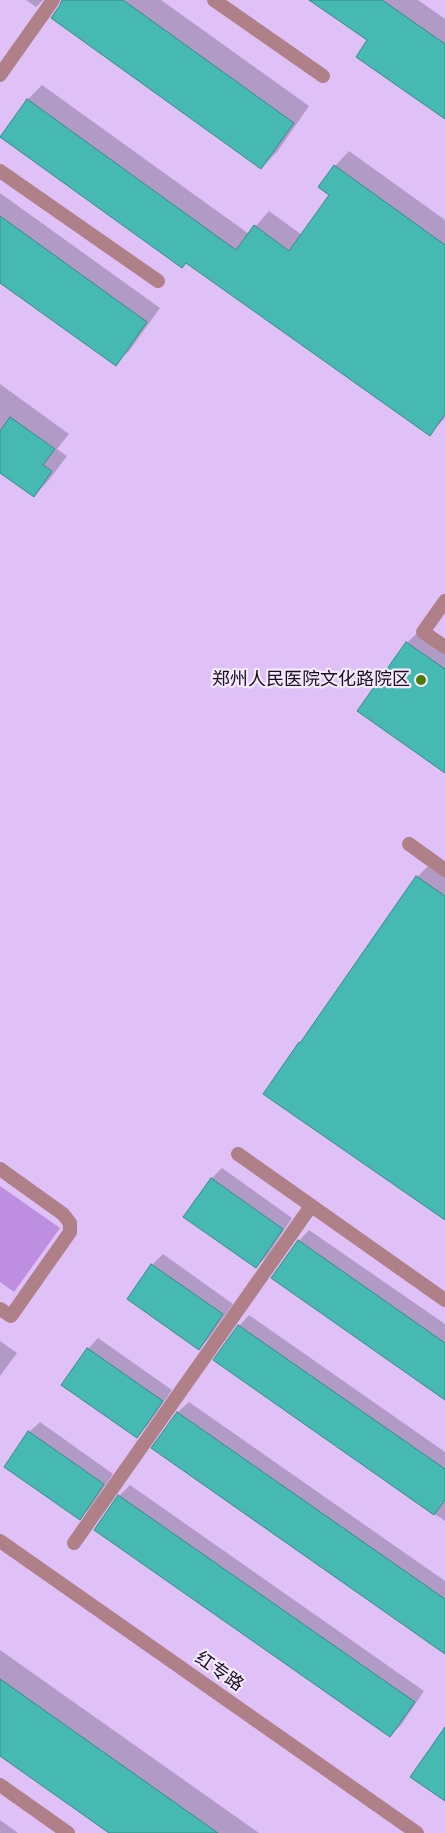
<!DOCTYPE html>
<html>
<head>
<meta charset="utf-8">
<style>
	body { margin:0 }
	canvas { display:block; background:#dfc0f7 }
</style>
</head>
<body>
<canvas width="445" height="1833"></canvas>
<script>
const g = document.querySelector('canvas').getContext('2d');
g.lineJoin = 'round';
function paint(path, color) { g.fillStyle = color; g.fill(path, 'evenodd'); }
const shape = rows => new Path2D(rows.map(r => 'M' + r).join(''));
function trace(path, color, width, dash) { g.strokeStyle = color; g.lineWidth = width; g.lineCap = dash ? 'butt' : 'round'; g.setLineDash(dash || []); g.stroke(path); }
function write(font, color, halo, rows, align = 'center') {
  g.font = font + ' Arial,"Noto Sans SC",sans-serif'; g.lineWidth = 4.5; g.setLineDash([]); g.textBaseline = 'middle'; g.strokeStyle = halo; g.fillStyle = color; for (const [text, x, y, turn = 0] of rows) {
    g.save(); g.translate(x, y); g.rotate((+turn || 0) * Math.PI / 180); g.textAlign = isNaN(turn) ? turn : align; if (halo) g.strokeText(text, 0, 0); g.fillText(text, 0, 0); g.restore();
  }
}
paint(shape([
	[0,1186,60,1228,14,1292,0,1282]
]), '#be8ee0');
paint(shape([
	[26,0,43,0,36,7],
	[62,0,161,0,309,106,277,152,261,168],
	[312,0,418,0,445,19,445,118,369,40],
	[42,85,249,234,269,211,302,235,330,195,335,166,349,151,445,220,445,418,429,434,27,100],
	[0,193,160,308,129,351,115,364,0,281],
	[0,384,69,434,57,449,67,456,49,480,34,496,0,472],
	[425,625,445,639,445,771,359,711,407,643],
	[433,861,445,869,445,1218,300,1043,307,1035,417,877],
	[222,1168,292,1218,267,1256,256,1267,185,1216,212,1178],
	[309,1230,445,1324,445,1399,299,1241],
	[163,1254,233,1304,209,1338,199,1349,128,1299,152,1265],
	[249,1315,445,1452,445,1521,215,1360,239,1326],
	[98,1338,172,1390,147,1426,137,1437,63,1385,88,1349],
	[0,1341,17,1353,0,1376],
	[189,1402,445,1581,445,1653,153,1448,178,1412],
	[40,1422,113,1474,90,1508,80,1518,29,1432],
	[130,1485,424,1691,401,1725,390,1736,96,1530,119,1496],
	[0,1650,259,1833,111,1833,0,1754],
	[0,1820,18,1833,0,1833]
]), '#0003');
const building = shape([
	[62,0,123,0,294,123,261,169,51,18,60,5,62,0],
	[309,0,382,0,445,44,445,119,356,57,367,40,309,0],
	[27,99,236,250,254,225,289,251,329,195,318,187,334,165,445,245,445,414,430,436,186,263,182,268,0,137,27,99],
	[0,216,147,322,116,366,0,283,0,216],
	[10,417,55,449,43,465,52,471,34,497,0,473,0,431,10,417],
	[406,642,445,669,445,773,357,711,406,642],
	[416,876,445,896,445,1220,263,1094,299,1042,300,1043,416,876],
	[211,1178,283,1229,256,1268,183,1217,211,1178],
	[298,1240,445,1343,445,1400,271,1278,298,1240],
	[151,1264,223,1314,199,1350,127,1299,151,1264],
	[238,1325,445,1469,445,1500,434,1515,213,1360,238,1325],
	[87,1348,163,1401,137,1438,61,1385,87,1348],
	[177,1412,445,1599,445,1654,151,1448,177,1412],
	[28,1431,104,1484,80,1520,4,1467,28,1431],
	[118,1495,415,1702,390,1737,94,1530,118,1495],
	[0,1679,218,1833,109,1833,0,1756,0,1679],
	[445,1727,445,1801,410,1777,445,1727]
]);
paint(building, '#47b9b3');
trace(building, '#358c87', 1);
trace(shape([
	[214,0,323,76],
	[0,75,53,0],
	[0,171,158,281],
	[445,601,423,632,445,647],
	[409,844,445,870],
	[238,1154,445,1300],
	[0,1169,63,1214,70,1223,70,1232,11,1316,0,1309],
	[74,1543,311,1206],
	[0,1785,68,1833]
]), '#af8087', 14);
trace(shape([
	[0,1541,417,1833]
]), '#af8087', 14);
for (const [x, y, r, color] of [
	[421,680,6,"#4f7b00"]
]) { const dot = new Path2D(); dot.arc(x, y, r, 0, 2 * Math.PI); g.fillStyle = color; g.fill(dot); trace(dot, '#f4eafc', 2); }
write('18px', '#1a0e22', '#f4eafc', [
	["郑州人民医院文化路院区",410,680]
], 'right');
write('18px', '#1a0e22', '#f4eafc', [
	["红专路",219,1672,35]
]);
</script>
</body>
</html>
